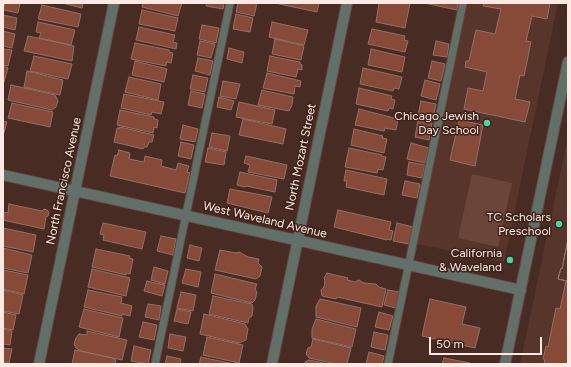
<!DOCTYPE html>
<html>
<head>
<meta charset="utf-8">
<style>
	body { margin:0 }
	#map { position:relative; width:571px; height:367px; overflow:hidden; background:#482c23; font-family:Figtree,sans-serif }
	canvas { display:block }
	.frame { position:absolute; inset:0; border:4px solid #fce9e3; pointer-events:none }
	.scale { position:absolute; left:429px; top:337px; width:113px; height:18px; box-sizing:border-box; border:2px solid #fce9e3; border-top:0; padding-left:5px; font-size:12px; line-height:14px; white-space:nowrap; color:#fce9e3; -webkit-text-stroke:3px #3d2219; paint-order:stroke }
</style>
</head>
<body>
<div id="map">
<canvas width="571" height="367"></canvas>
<div class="frame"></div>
<div class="scale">50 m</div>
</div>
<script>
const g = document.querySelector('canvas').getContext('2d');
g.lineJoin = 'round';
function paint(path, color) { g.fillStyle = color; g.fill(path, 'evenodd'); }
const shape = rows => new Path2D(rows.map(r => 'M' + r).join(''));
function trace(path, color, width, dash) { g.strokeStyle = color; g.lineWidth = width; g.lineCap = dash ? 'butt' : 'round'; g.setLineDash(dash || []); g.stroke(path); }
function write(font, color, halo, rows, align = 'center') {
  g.font = font + ' Figtree,sans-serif'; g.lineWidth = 3; g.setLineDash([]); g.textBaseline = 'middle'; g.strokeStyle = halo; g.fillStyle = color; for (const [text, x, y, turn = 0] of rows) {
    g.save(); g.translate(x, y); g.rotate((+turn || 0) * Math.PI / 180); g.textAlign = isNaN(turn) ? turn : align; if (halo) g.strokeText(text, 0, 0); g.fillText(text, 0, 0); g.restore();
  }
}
paint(shape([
	[466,3,558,3,504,262,417,244],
	[568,136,568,364,520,364,531,312]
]), '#57352a');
paint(shape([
	[472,174,512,183,498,247,458,238]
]), '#6a453a');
const building = shape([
	[5,3,20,3,18,13,3,10,5,3],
	[62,3,83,3,82,8,62,3],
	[143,3,182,3,178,16,142,7,143,3],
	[207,3,224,3,223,9,206,6,207,3],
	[238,3,257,3,254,16,236,12,238,3],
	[279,3,319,3,317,12,279,4,279,3],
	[379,3,410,3,405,28,376,22,379,3],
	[424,3,458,3,457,10,424,3],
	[484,3,550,3,547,19,532,16,526,41,531,42,524,76,520,75,515,99,530,102,525,122,464,109,468,88,483,91,487,72,465,67,466,61,469,61,476,30,495,34,501,9,483,6,484,3],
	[42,5,81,14,78,27,38,19,42,5],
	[142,10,178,18,175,31,139,24,142,10],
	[236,14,253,18,250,32,233,29,236,14],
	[3,15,17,18,15,30,3,27,3,15],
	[38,22,75,30,71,45,39,38,41,33,36,32,38,22],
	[272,22,308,30,304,45,269,37,272,22],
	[202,25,219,28,216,43,199,39,202,25],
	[139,27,175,35,173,42,177,43,176,49,136,40,139,27],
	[372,29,405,36,404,40,408,41,405,52,368,44,372,29],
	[3,31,15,34,12,48,3,46,3,31],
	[28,36,74,46,72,61,24,51,28,36],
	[275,39,304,46,301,60,272,54,275,39],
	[200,41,215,44,211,58,197,55,200,41],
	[436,41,449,44,447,57,433,55,436,41],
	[135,43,169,50,169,52,173,53,171,63,167,62,166,66,131,59,135,43],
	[229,48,244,52,242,63,227,59,229,48],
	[3,49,12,50,8,66,3,65,3,49],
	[371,49,405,57,402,72,368,65,371,49],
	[34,56,72,64,68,79,30,71,34,56],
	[270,56,300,62,300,64,302,65,302,70,298,69,296,77,267,71,270,56],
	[198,58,213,61,210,75,195,71,198,58],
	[135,61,167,69,164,82,132,75,135,61],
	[432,61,445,64,441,81,428,78,432,61],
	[3,66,8,68,4,82,3,82,3,66],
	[363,68,402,77,399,89,394,88,393,91,360,84,363,68],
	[27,71,63,80,60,95,24,87,27,71],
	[267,73,301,81,300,87,295,86,294,94,263,88,267,73],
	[193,75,208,78,205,92,190,89,193,75],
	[129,77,161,84,158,100,125,92,129,77],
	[425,80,440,84,436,100,421,96,425,80],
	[223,81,240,84,236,99,220,96,223,81],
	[11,85,55,95,58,101,56,107,52,110,8,100,11,85],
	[359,88,392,96,391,99,395,100,393,109,389,108,388,111,356,104,359,88],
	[262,90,293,97,292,105,289,111,258,105,262,90],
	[191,91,205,94,202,108,188,105,191,91],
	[124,94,164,102,161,114,152,112,151,115,121,108,124,94],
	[219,97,234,101,231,110,217,107,219,97],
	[421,101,436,104,433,118,418,115,421,101],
	[239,102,275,110,272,124,236,117,239,102],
	[12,103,53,112,50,127,8,118,12,103],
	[359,109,398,119,396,130,385,128,384,131,355,125,359,109],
	[120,110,154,117,154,119,158,120,157,128,154,127,153,133,117,125,120,110],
	[243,119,286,129,283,144,239,135,243,119],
	[459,120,483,125,475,166,450,160,459,120],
	[3,121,7,122,3,136,3,121],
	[418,121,432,123,429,140,415,137,418,121],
	[183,125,198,129,195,142,180,139,183,125],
	[120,127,154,135,152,142,149,142,147,147,144,147,143,149,114,142,117,128,120,128,120,127],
	[354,129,383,136,382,138,387,139,384,153,351,145,354,129],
	[212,133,230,136,227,151,209,147,212,133],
	[181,142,194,145,191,159,178,156,181,142],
	[411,143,429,148,425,163,407,159,411,143],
	[208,148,226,152,224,165,205,162,208,148],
	[349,148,382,155,381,156,386,157,383,170,378,169,377,173,345,167,349,148],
	[119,150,130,153,129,159,144,162,145,156,162,160,161,166,176,170,178,163,189,166,187,172,190,173,185,193,110,176,115,155,117,156,119,150],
	[246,156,287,165,284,179,248,172,250,165,244,163,246,156],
	[409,162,425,165,422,178,407,175,409,162],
	[346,170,387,179,384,195,346,187,347,181,344,181,346,170],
	[240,172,277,180,275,192,246,186,245,187,237,185,240,172],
	[405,181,420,184,417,198,402,195,405,181],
	[230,189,272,197,268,213,227,203,230,189],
	[9,204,42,211,44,209,47,210,49,212,48,216,46,217,44,229,3,220,3,212,8,213,9,204],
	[338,210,391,222,389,230,393,231,391,240,387,239,387,240,334,227,338,210],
	[103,223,146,232,142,249,103,240,104,235,100,234,103,223],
	[397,223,413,227,409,244,393,241,397,223],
	[3,228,36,235,33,252,3,246,3,228],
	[161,236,176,239,173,255,157,251,161,236],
	[568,239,568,364,544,364,545,359,543,359,546,346,548,347,556,308,560,309,566,281,558,279,561,268,562,269,568,239],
	[568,239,568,281,558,279,561,268,562,269,568,239],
	[190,245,202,248,199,261,187,258,190,245],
	[3,248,32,255,28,273,3,268,3,248],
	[96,249,130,256,129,258,133,259,130,274,126,273,126,275,92,267,96,249],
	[220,250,236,253,239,252,248,257,259,259,258,263,262,267,260,276,256,279,215,270,220,250],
	[154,267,168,271,165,284,151,280,154,267],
	[92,269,130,278,126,296,88,287,92,269],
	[186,269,201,272,198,287,182,283,186,269],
	[3,270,28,275,24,294,3,289,3,270],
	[327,273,348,278,347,280,355,282,359,280,364,283,376,284,379,287,386,289,382,307,337,297,336,299,322,296,321,290,324,287,325,281,324,278,327,273],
	[215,274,257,284,255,289,257,292,255,300,252,303,211,293,215,274],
	[147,281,165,285,162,296,144,291,147,281],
	[3,290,23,295,19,314,3,311,3,290],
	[88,290,122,297,121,303,132,306,130,316,122,314,122,316,84,307,88,290],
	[388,290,399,292,396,308,384,305,388,290],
	[181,292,196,295,193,311,177,308,181,292],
	[213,296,252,304,253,308,252,316,249,318,248,323,209,314,213,296],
	[320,299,361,308,357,327,316,317,316,306,320,299],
	[430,299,466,307,462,324,480,328,475,348,422,336,430,299],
	[148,304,161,306,159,320,145,317,148,304],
	[84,309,123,318,119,337,79,327,84,309],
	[177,309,191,312,188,324,174,321,177,309],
	[3,312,16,315,13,330,3,328,3,312],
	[379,312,393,316,389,330,375,327,379,312],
	[204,314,245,324,248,329,246,340,239,343,200,334,204,314],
	[316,319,356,329,352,347,312,338,312,329,316,319],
	[143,322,157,325,154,340,139,337,143,322],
	[3,329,12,331,10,345,3,344,3,329],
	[87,331,127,340,122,360,81,351,76,348,74,344,76,338,79,334,87,335,87,331],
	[374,332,388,335,385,350,371,347,374,332],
	[170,334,186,337,183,351,168,348,170,334],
	[207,337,243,345,239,363,203,355,207,337],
	[313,339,351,348,347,364,336,364,309,358,306,354,308,348,311,347,313,339],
	[134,346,151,350,148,364,131,361,134,346],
	[3,348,12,349,9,363,3,362,3,348],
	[75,350,112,358,116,360,115,364,72,364,75,350],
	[369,352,384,356,382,364,366,364,369,352],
	[167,356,181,359,180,364,165,364,167,356],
	[201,357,234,364,199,364,201,357],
	[444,358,470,363,469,364,442,364,444,358],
	[309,360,329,364,305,364,305,362,309,360]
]);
paint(building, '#874a38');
trace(building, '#927066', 1);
const service = shape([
	[155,364,230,3],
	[388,364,463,3]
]);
const minor = shape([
	[3,175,521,290],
	[39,364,114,3],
	[272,364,347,3]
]);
const tertiary = shape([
	[505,364,568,62]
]);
trace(service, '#654a42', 9);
trace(minor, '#654a42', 12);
trace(tertiary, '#654a42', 12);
trace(service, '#627069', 7);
trace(minor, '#627069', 10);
trace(tertiary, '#627069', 10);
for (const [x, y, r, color] of [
	[487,123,4,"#47d49e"],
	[559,224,4,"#47d49e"],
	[510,260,4,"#47d49e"]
]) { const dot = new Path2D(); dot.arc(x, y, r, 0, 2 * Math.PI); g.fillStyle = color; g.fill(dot); trace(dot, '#3d2219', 1.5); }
write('12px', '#fce9e3', '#3d2219', [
	["Chicago Jewish",479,116],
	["Day School",479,130],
	["TC Scholars",551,217],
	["Preschool",551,231],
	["California",502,253],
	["& Waveland",502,267]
], 'right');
write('12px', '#fce9e3', '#3d2219', [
	["North Mozart Street",301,157,-78],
	["North Francisco Avenue",64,181,-78],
	["West Waveland Avenue",265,220,13]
]);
</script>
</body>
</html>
